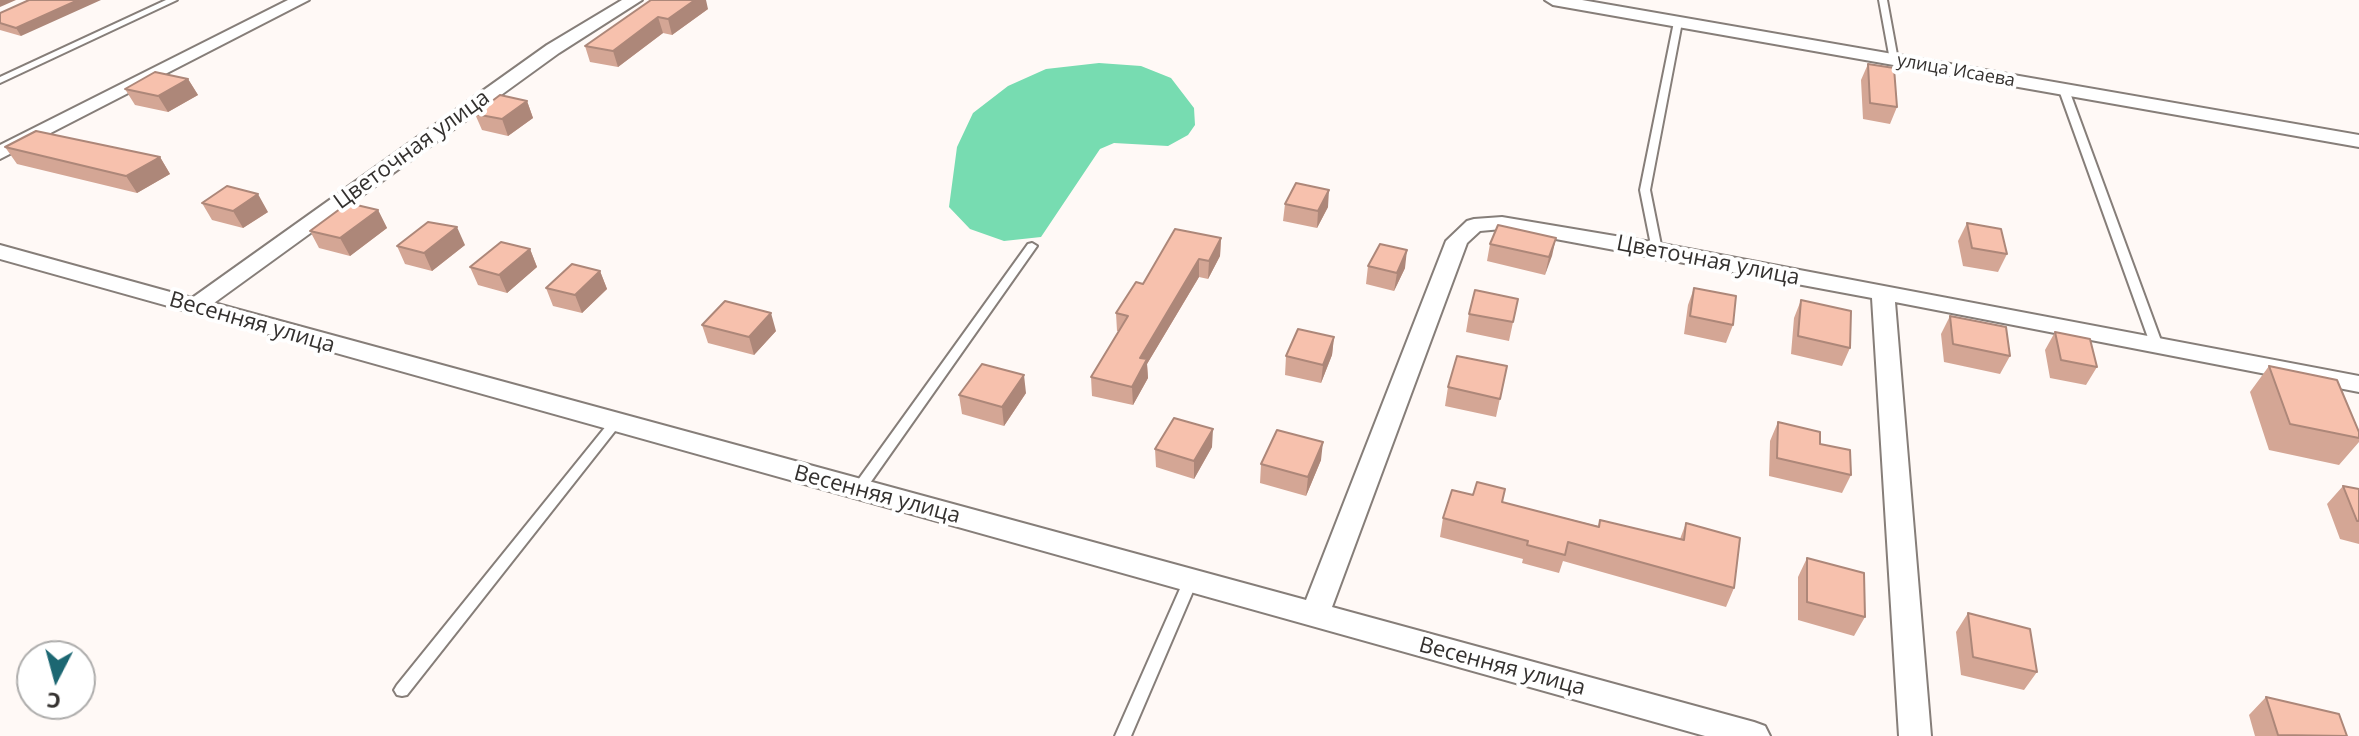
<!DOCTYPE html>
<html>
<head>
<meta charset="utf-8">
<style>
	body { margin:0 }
	#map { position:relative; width:2359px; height:736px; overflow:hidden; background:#fff9f6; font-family:"Open Sans",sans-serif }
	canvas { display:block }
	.north { position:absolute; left:16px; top:640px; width:80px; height:80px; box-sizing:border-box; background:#fff; border:2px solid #aeadac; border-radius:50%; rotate:186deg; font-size:22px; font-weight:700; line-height:32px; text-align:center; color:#34312f }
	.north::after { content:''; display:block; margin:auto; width:28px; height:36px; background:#1c6772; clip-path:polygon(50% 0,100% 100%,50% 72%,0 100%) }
</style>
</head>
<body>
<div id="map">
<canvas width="2359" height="736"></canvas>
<div class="north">С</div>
</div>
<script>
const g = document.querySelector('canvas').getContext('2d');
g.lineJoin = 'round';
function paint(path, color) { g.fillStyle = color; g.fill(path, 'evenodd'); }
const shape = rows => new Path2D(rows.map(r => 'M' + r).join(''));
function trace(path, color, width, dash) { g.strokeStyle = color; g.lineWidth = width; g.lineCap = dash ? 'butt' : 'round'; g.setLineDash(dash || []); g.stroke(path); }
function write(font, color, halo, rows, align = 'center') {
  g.font = font + ' "Open Sans",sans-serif'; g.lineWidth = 8; g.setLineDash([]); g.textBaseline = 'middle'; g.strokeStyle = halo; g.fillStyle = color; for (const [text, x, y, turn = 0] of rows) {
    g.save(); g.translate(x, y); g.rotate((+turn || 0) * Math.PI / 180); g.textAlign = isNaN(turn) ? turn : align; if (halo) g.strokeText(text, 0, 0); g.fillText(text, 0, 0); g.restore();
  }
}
paint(shape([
	[1099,63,1141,66,1171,78,1194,108,1195,125,1188,135,1168,146,1114,143,1100,149,1041,237,1004,241,970,229,949,207,957,147,973,113,1008,86,1046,69]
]), '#77dcb1');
const lane = shape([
	[166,0,177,0,0,83,0,77,166,0],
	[1879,0,1887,0,1898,60,1897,62,1894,63,1890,60,1879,0],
	[1678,19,1682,22,1650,190,1662,250,1657,253,1652,250,1640,190,1674,22,1678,19],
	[2064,87,2069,90,2163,346,2161,349,2153,349,2151,346,2059,90,2064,87],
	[1032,243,1037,246,863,493,853,493,851,490,853,487,1028,244,1032,243],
	[615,419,621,423,619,426,407,695,402,696,397,695,394,690,397,685,611,420,615,419],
	[1190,576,1195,578,1197,582,1131,736,1115,736,1183,582,1185,578,1190,576]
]);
const street = shape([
	[288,0,309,0,0,159,0,145,288,0],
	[622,0,642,0,559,53,214,303,1306,600,1446,241,1467,221,1474,219,1502,217,1657,243,2359,376,2359,392,1895,302,1931,736,1899,736,1872,298,1502,229,1480,231,1467,243,1332,607,1754,722,1765,726,1770,736,1705,736,0,259,0,245,192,298,547,45,622,0],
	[1545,0,1582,0,2359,135,2359,147,1553,5,1545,0]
]);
trace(lane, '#867e79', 4);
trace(street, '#867e79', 4);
paint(lane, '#fff');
paint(street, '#fff');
paint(shape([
	[29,0,21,36,0,30,0,13],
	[651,0,708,9,672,35,663,33,618,67,590,62,585,46],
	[1868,64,1897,107,1890,124,1863,119,1861,80],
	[188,79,198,95,168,112,135,105,125,89],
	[527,101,533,118,508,136,482,130,475,114],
	[5,147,160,157,170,174,137,193,17,164],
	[202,203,268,212,243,228,212,220],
	[1285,204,1328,207,1317,228,1283,221],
	[378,210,387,228,350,256,319,248,310,231],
	[1967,223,2007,254,1998,272,1963,266,1958,241],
	[1221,238,1220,256,1208,279,1199,277,1147,364,1148,378,1133,405,1092,396,1091,377,1119,331,1117,331,1116,313],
	[1556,238,1545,275,1487,261,1490,244],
	[465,245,432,271,405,264,397,246],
	[530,249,537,267,507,293,478,285,470,267],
	[1368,266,1405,268,1394,291,1366,284],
	[600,271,607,289,582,313,553,306,546,288],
	[1694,288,1733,325,1726,343,1684,334,1688,305],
	[1518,299,1509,341,1466,332,1469,314],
	[1801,300,1850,348,1842,366,1791,354,1794,318],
	[1950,316,2010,356,2000,374,1944,362,1941,334],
	[702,325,776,331,754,355,708,343],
	[2055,332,2097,367,2086,385,2050,378,2045,350],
	[1334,337,1332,355,1321,383,1285,375,1286,356],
	[1507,366,1496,417,1445,406,1448,387],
	[2269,366,2359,432,2359,442,2339,465,2269,450,2250,392],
	[1026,393,1004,426,962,414,959,395],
	[1778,422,1820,444,1851,475,1842,493,1769,476,1770,441],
	[1212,447,1194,479,1156,467,1155,449],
	[1321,460,1306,496,1260,483,1261,464],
	[2343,486,2359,489,2359,544,2340,539,2327,504],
	[1502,502,1598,526,1600,520,1680,539,1686,523,1734,588,1726,607,1563,561,1559,573,1522,563,1523,559,1440,537,1443,518],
	[1807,558,1865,617,1854,636,1798,620,1798,577],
	[1968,613,2037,672,2024,690,1961,675,1956,632],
	[2266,697,2347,736,2255,736,2249,715]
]), '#d4a695');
paint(shape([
	[0,0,16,0,0,7],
	[78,0,101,0,21,36,16,28],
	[695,0,706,0,708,9,672,35,668,19],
	[658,17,663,33,618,67,613,51],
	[188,79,198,95,168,112,158,96],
	[527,101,533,118,508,136,502,119],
	[160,157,170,174,137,193,126,176],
	[1329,190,1328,207,1317,228,1318,211],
	[258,194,268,212,243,228,233,211],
	[378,210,387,228,350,256,340,238],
	[457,227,465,245,432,271,424,253],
	[1221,238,1220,256,1208,279,1209,261],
	[1556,238,1552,256,1545,275,1549,257],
	[530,249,537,267,507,293,499,275],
	[1407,250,1405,268,1394,291,1397,273],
	[1199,259,1199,277,1147,364,1148,378,1133,405,1132,387,1140,358],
	[600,271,607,289,582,313,575,295],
	[771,313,776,331,754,355,749,337],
	[1334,337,1332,355,1321,383,1323,365],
	[1024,375,1026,393,1004,426,1002,407],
	[1213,429,1212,447,1194,479,1194,461],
	[1323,442,1321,460,1306,496,1308,477]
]), '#ad8779');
const building = shape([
	[29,0,78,0,16,28,0,23,0,13,29,0],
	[651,0,695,0,668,19,658,17,613,51,585,46,651,0],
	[1868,64,1894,68,1897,107,1870,103,1868,64],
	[155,72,188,79,158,96,125,89,155,72],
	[500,95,527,101,502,119,475,114,500,95],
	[36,131,160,157,126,176,5,147,36,131],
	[1296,183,1329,190,1318,211,1285,204,1296,183],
	[227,186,258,194,233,211,202,203,227,186],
	[348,203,378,210,340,238,310,231,348,203],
	[428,222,457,227,424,253,397,246,428,222],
	[1967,223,2001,229,2007,254,1972,248,1967,223],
	[1498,225,1556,238,1549,257,1490,244,1498,225],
	[1175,229,1221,238,1209,261,1199,259,1140,358,1147,359,1132,387,1091,377,1128,316,1116,313,1136,282,1143,284,1175,229],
	[501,242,530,249,499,275,470,267,501,242],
	[1380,244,1407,250,1397,273,1368,266,1380,244],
	[572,264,600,271,575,295,546,288,572,264],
	[1694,288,1736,296,1733,325,1690,316,1694,288],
	[1475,290,1518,299,1513,322,1469,314,1475,290],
	[1801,300,1851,311,1850,348,1798,336,1801,300],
	[725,301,771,313,749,337,702,325,725,301],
	[1950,316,2006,327,2010,356,1953,344,1950,316],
	[1298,329,1334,337,1323,365,1286,356,1298,329],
	[2055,332,2090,339,2097,367,2061,360,2055,332],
	[1457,356,1507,366,1500,399,1448,387,1457,356],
	[982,364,1024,375,1002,407,959,395,982,364],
	[2269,366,2337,380,2359,432,2359,438,2290,424,2269,366],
	[1174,418,1213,429,1194,461,1155,449,1174,418],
	[1778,422,1820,432,1820,444,1850,450,1851,475,1777,458,1778,422],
	[1277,430,1323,442,1308,477,1261,464,1277,430],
	[1477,482,1505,489,1502,502,1599,527,1600,520,1684,540,1686,523,1740,538,1734,588,1568,542,1565,555,1527,545,1528,541,1443,518,1452,490,1473,495,1477,482],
	[2343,486,2359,489,2359,521,2357,521,2343,486],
	[1807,558,1864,573,1865,617,1807,602,1807,558],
	[1968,613,2030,629,2037,672,1973,657,1968,613],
	[2266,697,2339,714,2347,736,2278,735,2266,697]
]);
paint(building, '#f7c1ad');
trace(building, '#ad8779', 2);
write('18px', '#34312f', '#fff', [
	["улица Исаева",1956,71,10]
]);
write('22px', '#34312f', '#fff', [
	["Цветочная улица",412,150,-36],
	["Цветочная улица",1708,261,11],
	["Весенняя улица",252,323,16],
	["Весенняя улица",877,495,15],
	["Весенняя улица",1502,667,15]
]);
</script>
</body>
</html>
